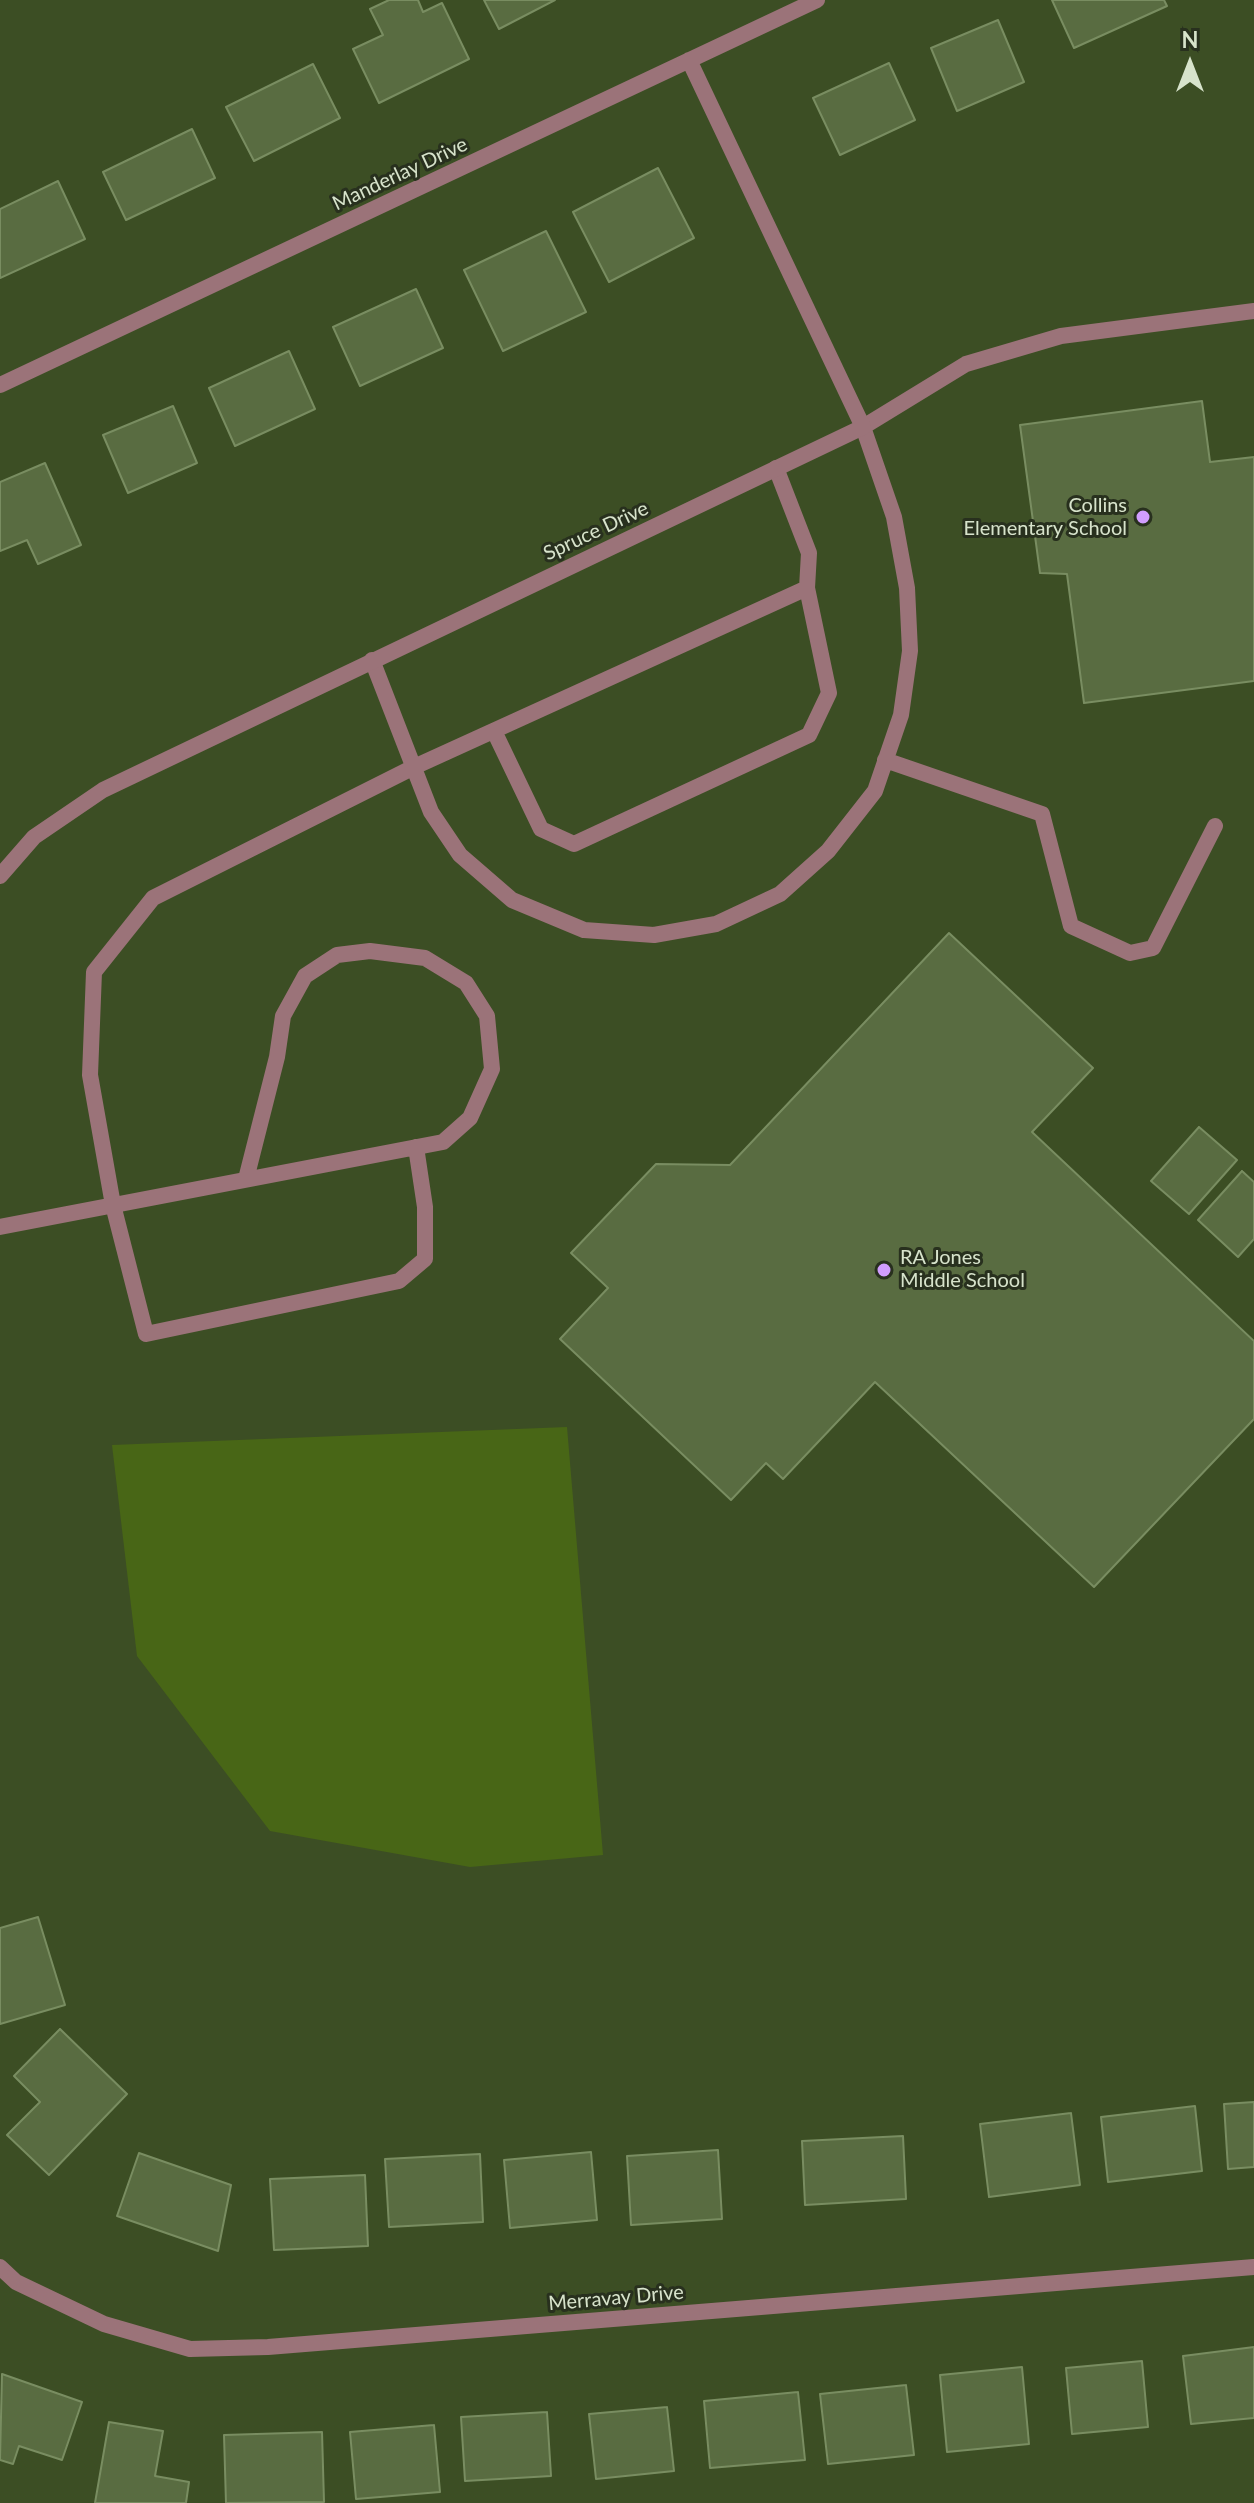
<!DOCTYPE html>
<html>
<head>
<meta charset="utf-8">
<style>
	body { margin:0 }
	#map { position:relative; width:1254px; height:2503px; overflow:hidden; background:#3c4e24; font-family:Lato,sans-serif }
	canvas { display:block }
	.north { position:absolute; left:1150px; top:24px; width:80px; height:80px; -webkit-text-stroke:6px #28301e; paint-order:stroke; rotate:0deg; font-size:22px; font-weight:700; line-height:32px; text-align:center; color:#d7e3cb }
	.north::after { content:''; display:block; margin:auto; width:28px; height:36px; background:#d7e3cb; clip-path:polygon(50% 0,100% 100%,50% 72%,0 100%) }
</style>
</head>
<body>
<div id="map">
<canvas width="1254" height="2503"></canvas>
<div class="north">N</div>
</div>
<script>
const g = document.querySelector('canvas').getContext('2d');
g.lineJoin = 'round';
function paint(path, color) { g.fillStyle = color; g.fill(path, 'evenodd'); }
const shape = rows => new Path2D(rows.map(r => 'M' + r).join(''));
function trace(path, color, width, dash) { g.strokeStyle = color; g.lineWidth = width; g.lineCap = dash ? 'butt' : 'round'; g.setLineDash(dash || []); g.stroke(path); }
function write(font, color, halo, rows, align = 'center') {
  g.font = font + ' Lato,sans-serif'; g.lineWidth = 6; g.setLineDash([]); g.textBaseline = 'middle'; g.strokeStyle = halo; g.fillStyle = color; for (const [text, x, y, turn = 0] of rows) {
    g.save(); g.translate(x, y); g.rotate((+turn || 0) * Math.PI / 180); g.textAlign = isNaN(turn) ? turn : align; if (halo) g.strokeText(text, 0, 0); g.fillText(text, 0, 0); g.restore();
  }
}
paint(shape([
	[567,1427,603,1855,470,1867,270,1831,137,1656,112,1445]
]), '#486616');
const building = shape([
	[389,0,418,0,423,12,442,3,469,59,379,103,353,49,383,35,370,9,389,0],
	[484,0,555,0,499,29,484,0],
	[1052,0,1164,0,1167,6,1074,48,1052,0],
	[998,20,1024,82,957,111,931,48,998,20],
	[889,63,915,120,840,155,813,98,889,63],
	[313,64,340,118,254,161,226,107,313,64],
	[192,129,215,178,126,220,103,172,192,129],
	[658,168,694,238,609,282,573,212,658,168],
	[58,181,85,239,0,278,0,209,58,181],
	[546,231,586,312,503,351,464,270,546,231],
	[416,289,443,348,360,386,333,327,416,289],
	[289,351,315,409,235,446,209,388,289,351],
	[1202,401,1210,462,1254,457,1254,681,1084,703,1067,574,1040,573,1020,425,1202,401],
	[173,406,197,463,128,493,103,435,173,406],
	[45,463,81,545,38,564,27,540,0,551,0,482,45,463],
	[949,933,1093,1068,1032,1132,1254,1341,1254,1419,1094,1587,875,1382,783,1479,766,1463,731,1500,560,1339,608,1288,571,1253,656,1164,730,1165,949,933],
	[1199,1127,1237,1160,1189,1214,1151,1181,1199,1127],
	[1242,1171,1254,1182,1254,1239,1238,1257,1198,1220,1242,1171],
	[38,1917,65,2005,0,2024,0,1928,38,1917],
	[60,2029,127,2094,49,2175,7,2135,40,2102,14,2076,60,2029],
	[1254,2102,1254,2167,1228,2169,1224,2104,1254,2102],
	[1195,2106,1202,2171,1108,2182,1101,2117,1195,2106],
	[1071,2113,1080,2185,989,2197,980,2124,1071,2113],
	[903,2136,906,2199,805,2205,802,2141,903,2136],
	[718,2150,722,2219,631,2225,627,2156,718,2150],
	[591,2152,597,2220,510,2228,504,2160,591,2152],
	[139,2153,231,2185,218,2251,117,2216,139,2153],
	[480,2154,483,2222,389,2227,385,2159,480,2154],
	[365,2175,368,2246,274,2250,270,2179,365,2175],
	[1254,2347,1254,2418,1191,2424,1183,2356,1254,2347],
	[1142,2361,1148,2427,1072,2434,1066,2368,1142,2361],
	[1022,2367,1029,2444,947,2452,940,2375,1022,2367],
	[2,2374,82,2402,62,2460,19,2446,13,2464,0,2460,2,2374],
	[906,2385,914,2455,828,2464,820,2394,906,2385],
	[798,2392,805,2460,710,2468,704,2401,798,2392],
	[667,2407,674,2471,596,2479,589,2414,667,2407],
	[547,2412,551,2476,465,2481,461,2417,547,2412],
	[109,2422,163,2431,155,2476,189,2482,186,2503,95,2503,109,2422],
	[434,2425,440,2492,356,2499,350,2432,434,2425],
	[322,2432,324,2502,226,2503,224,2435,322,2432]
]);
paint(building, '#596c41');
trace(building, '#798d61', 2);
trace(shape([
	[372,660,431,812,460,855,512,900,584,930,654,935,716,924,780,894,828,851,875,791,901,715,910,651,907,588,894,517,863,427,966,364,1061,336,1254,311],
	[494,731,541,829,574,844,809,735,829,693,807,588],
	[885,760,1042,814,1071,926,1130,953,1153,948,1215,826],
	[416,1147,425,1207,425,1259,399,1281,146,1334,113,1205,90,1075,94,972,153,898,414,767,807,588,809,553,776,468],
	[0,1227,443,1142,470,1118,492,1069,487,1016,466,983,425,958,370,951,337,955,305,976,283,1016,277,1057,246,1179]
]), '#9b7379', 16);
trace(shape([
	[0,385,817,0],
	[0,876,34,837,103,790,863,427,689,60],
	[0,2267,16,2282,104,2324,190,2349,268,2347,1254,2267]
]), '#9b7379', 16);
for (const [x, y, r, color] of [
	[1143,517,8,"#d19dfe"],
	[884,1270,8,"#d19dfe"]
]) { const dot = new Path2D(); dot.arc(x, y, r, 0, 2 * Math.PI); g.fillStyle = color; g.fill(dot); trace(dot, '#28301e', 3); }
write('20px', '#d7e3cb', '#28301e', [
	["Manderlay Drive",400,174,-25],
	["Spruce Drive",596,531,-25],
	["Merravay Drive",616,2298,-5]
]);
write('20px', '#d7e3cb', '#28301e', [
	["Collins",1127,506],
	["Elementary School",1127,529],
	["RA Jones",900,1258,"left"],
	["Middle School",900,1281,"left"]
], 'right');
</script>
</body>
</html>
